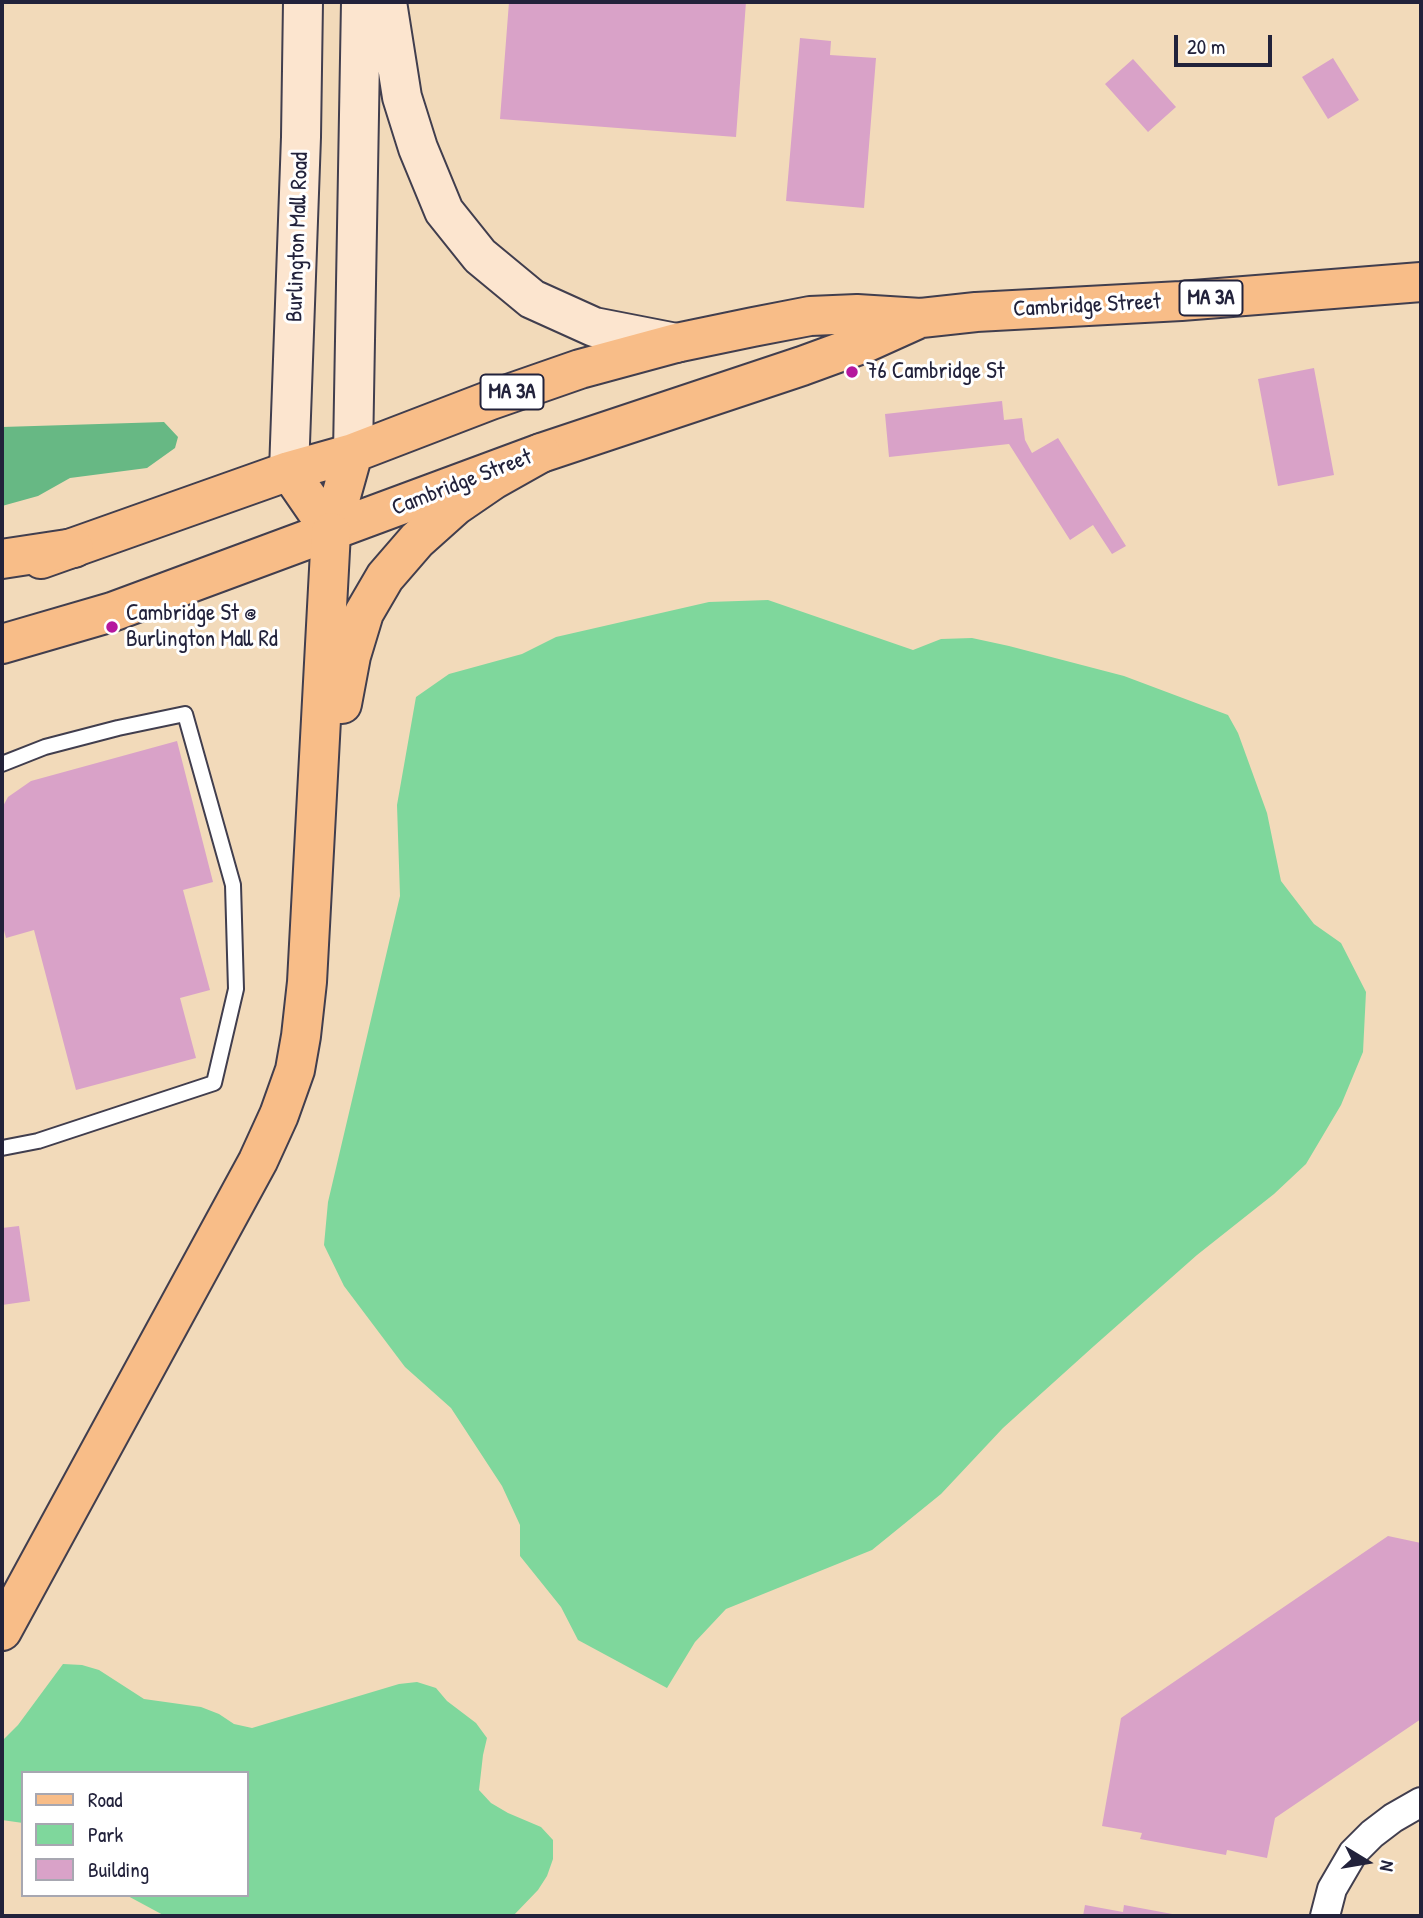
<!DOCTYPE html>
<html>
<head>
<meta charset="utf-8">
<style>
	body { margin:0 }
	#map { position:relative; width:1423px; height:1918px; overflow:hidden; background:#f2daba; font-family:"Patrick Hand",sans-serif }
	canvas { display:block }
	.frame { position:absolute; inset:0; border:4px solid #22223b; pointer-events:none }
	.legend { position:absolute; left:21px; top:1771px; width:228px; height:126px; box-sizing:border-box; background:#fff; border:2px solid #a7a7b1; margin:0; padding:9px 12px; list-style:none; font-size:21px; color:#22223b }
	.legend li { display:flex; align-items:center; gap:14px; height:35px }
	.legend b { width:35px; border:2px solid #a7a7b1 }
	.north { position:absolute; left:1332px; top:1827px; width:70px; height:70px; -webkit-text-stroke:5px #fff; paint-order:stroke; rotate:101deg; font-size:19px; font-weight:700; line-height:28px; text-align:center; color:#22223b }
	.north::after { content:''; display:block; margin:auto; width:24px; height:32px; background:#22223b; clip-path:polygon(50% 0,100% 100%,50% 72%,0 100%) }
	.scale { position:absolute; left:1174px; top:35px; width:98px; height:32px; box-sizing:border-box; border:4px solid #22223b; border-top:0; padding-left:9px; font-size:21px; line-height:24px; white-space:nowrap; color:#22223b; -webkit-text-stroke:5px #fff; paint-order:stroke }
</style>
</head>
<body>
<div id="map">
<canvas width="1423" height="1918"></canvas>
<div class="frame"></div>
<ul class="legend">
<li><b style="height:9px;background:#f8bd88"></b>Road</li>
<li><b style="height:19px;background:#7fd79c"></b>Park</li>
<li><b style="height:19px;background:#d9a2c8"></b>Building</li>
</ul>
<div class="north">N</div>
<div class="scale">20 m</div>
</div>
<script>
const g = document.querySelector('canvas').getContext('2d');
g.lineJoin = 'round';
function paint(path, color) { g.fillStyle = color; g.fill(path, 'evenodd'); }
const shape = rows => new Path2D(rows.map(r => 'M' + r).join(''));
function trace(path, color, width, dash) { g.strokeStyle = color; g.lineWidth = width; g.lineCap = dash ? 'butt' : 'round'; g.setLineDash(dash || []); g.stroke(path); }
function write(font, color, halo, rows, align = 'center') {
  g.font = font + ' "Patrick Hand",sans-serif'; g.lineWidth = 6; g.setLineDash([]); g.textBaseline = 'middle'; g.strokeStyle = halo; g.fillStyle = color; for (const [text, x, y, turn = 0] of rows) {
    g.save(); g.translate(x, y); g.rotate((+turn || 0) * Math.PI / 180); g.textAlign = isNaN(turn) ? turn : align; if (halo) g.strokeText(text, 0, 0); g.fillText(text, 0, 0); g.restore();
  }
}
paint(shape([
	[768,600,913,650,941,639,972,638,1009,646,1124,676,1228,715,1238,733,1267,813,1281,881,1314,924,1341,943,1366,992,1363,1052,1341,1105,1306,1164,1274,1194,1197,1255,1094,1346,1003,1428,941,1494,872,1550,726,1609,695,1642,667,1688,578,1640,561,1607,520,1556,520,1525,502,1486,451,1408,405,1367,344,1286,324,1245,328,1202,400,896,397,805,416,697,449,674,522,654,556,637,709,602],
	[63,1664,82,1665,99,1670,144,1699,201,1707,219,1714,234,1724,252,1728,399,1684,417,1682,436,1688,447,1701,476,1723,487,1738,483,1755,479,1790,491,1803,508,1813,541,1827,553,1840,553,1859,547,1876,538,1890,513,1916,165,1916,126,1895,247,1895,247,1773,23,1773,23,1823,2,1820,2,1741,18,1725]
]), '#7fd79c');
paint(shape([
	[164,422,178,437,175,448,147,468,70,478,38,496,2,506,2,427]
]), '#67b884');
paint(shape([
	[509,2,746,2,736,137,500,119],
	[800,38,831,41,830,55,876,58,864,208,786,201],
	[1333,58,1359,100,1328,119,1302,77],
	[1133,59,1176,107,1148,132,1105,84],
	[1314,368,1334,475,1278,486,1258,379],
	[1002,401,1004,420,1022,418,1025,440,1032,453,1058,438,1126,546,1112,554,1093,525,1070,540,1009,444,889,457,885,414],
	[177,741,213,882,183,890,210,990,180,998,196,1058,76,1090,34,930,6,938,2,923,2,808,8,797,31,781],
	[19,1226,30,1301,2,1305,2,1228],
	[1388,1536,1421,1543,1421,1719,1275,1818,1267,1858,1227,1850,1226,1855,1140,1839,1142,1833,1102,1826,1121,1718],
	[1085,1905,1123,1912,1124,1905,1183,1916,1083,1916]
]), '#d9a2c8');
const lane = shape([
	[2,764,45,747,118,728,185,714,233,885,236,989,214,1083,38,1141,2,1148]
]);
const street = shape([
	[1325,1916,1332,1889,1353,1853,1372,1834,1393,1818,1421,1802]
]);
const secondary = shape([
	[387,2,402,97,418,148,444,211,480,256,532,299,594,327,676,343],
	[353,453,361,2],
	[289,471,301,137,303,2]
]);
const primary = shape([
	[289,471,331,532],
	[331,532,353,453],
	[41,559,289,471,353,453,491,400,580,369,676,343,753,327,810,316,857,314,921,318,976,312,1181,301,1421,282],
	[2,644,112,612,541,453,802,366,865,343,916,320]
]);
const highway = shape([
	[2,559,74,548],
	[342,704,351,656,364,613,385,577,417,540,455,506,493,480,541,453],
	[2,1631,258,1161,279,1115,295,1070,301,1036,307,982,331,532]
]);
trace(lane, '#413e4e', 18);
trace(street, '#413e4e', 32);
trace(secondary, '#413e4e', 42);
trace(primary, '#413e4e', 42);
trace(highway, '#413e4e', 42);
trace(lane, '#fff', 14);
trace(street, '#fff', 28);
trace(secondary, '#fce5cf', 38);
trace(primary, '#f8bd88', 38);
trace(highway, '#f8bd88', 38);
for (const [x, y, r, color] of [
	[852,372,7,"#b5179e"],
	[112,627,7,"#b5179e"]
]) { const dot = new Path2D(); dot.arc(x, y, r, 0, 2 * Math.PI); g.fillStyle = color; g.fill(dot); trace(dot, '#fff', 2.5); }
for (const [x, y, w] of [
	[1211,298,63],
	[512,392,63]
]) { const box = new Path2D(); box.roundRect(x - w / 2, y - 17.5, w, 35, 5); g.fillStyle = '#fff'; g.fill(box); trace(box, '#22223b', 2); }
write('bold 21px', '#22223b', null, [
	["MA 3A",1211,298],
	["MA 3A",512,392]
]);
write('23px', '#22223b', '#fff', [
	["Burlington Mall Road",298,237,-88],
	["Cambridge Street",1087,306,-3],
	["Cambridge Street",462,483,-21]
]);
write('23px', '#22223b', '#fff', [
	["76 Cambridge St",866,372],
	["Cambridge St @",126,614],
	["Burlington Mall Rd",126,640]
], 'left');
</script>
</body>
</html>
